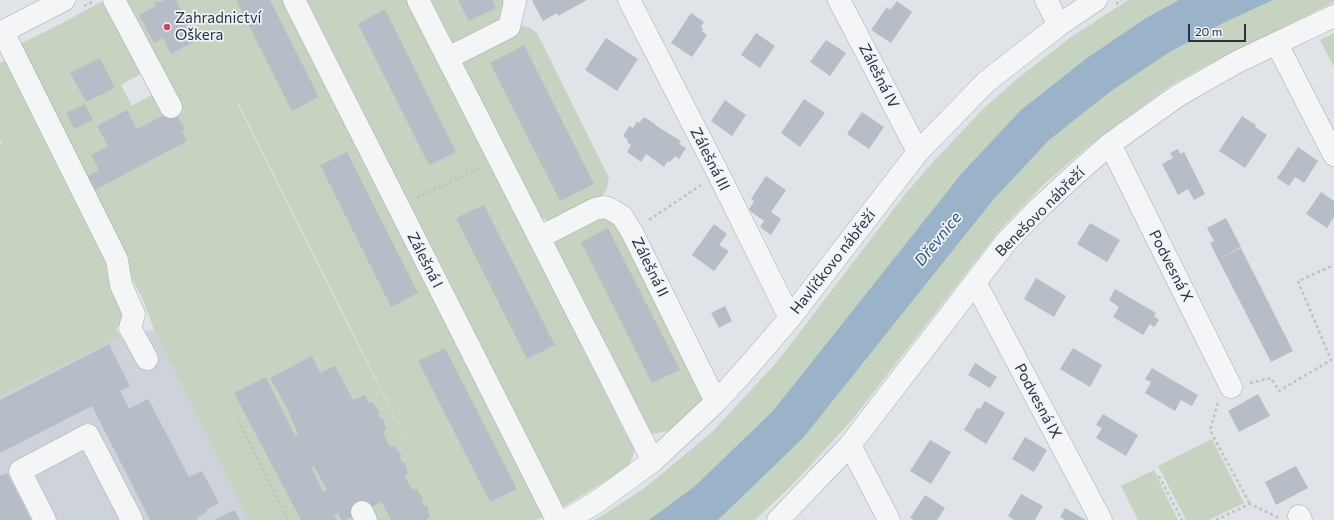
<!DOCTYPE html>
<html>
<head>
<meta charset="utf-8">
<style>
	body { margin:0 }
	#map { position:relative; width:1334px; height:520px; overflow:hidden; background:#e0e4e9; font-family:Commissioner,sans-serif }
	canvas { display:block }
	.scale { position:absolute; left:1188px; top:24px; width:58px; height:18px; box-sizing:border-box; border:2px solid #293241; border-top:0; padding-left:5px; font-size:12px; line-height:14px; white-space:nowrap; color:#293241; -webkit-text-stroke:3px #f0f3f7; paint-order:stroke }
</style>
</head>
<body>
<div id="map">
<canvas width="1334" height="520"></canvas>
<div class="scale">20 m</div>
</div>
<script>
const g = document.querySelector('canvas').getContext('2d');
g.lineJoin = 'round';
function paint(path, color) { g.fillStyle = color; g.fill(path, 'evenodd'); }
const shape = rows => new Path2D(rows.map(r => 'M' + r).join(''));
function trace(path, color, width, dash) { g.strokeStyle = color; g.lineWidth = width; g.lineCap = dash ? 'butt' : 'round'; g.setLineDash(dash || []); g.stroke(path); }
function write(font, color, halo, rows, align = 'center') {
  g.font = font + ' Commissioner,sans-serif'; g.lineWidth = 3.5; g.setLineDash([]); g.textBaseline = 'middle'; g.strokeStyle = halo; g.fillStyle = color; for (const [text, x, y, turn = 0] of rows) {
    g.save(); g.translate(x, y); g.rotate((+turn || 0) * Math.PI / 180); g.textAlign = isNaN(turn) ? turn : align; if (halo) g.strokeText(text, 0, 0); g.fillText(text, 0, 0); g.restore();
  }
}
paint(shape([
	[154,330,248,520,0,520,0,398,121,337]
]), '#ced3db');
paint(shape([
	[105,0,146,71,121,85,132,106,166,87,121,0,407,0,575,331,625,433,635,449,629,466,567,505,536,520,248,520,154,330,144,302,15,46,49,30],
	[238,104,239,104,411,449,347,323],
	[428,0,504,0,504,21,455,44,451,42],
	[1128,0,1334,0,1334,2,1209,64,1171,85,1086,148,1041,187,999,231,852,420,792,485,755,520,594,520,608,512,646,487,712,432,777,362,906,193,934,161,983,109,1017,79,1071,37],
	[521,25,530,28,537,33,609,178,607,188,603,195,588,206,554,222,546,220,538,215,462,63,465,53],
	[1334,33,1334,67,1320,40],
	[12,57,108,254,129,321,116,328,121,337,0,398,0,145,2,144,0,140,0,63],
	[606,214,613,216,704,399,673,430,653,434,640,420,554,245,554,241],
	[1212,439,1244,503,1209,520,1186,520,1158,466],
	[1154,470,1178,520,1138,520,1121,486]
]), '#c7d3c1');
paint(shape([
	[1179,0,1273,0,1223,23,1168,53,1111,91,1049,140,993,200,803,438,720,518,718,520,649,520,694,487,773,411,962,173,1021,110,1087,58,1146,18]
]), '#9bb3c9');
paint(shape([
	[164,0,176,0,197,40,171,54,163,38,154,43,139,15,156,6,154,2,156,1,157,3],
	[236,0,270,0,319,97,292,111],
	[458,0,492,0,496,8,469,21],
	[534,0,587,0,558,16,557,13,543,21,532,1],
	[897,1,912,12,891,43,871,30,887,7,890,10],
	[385,9,456,152,429,165,358,24],
	[691,13,704,22,701,27,703,29,702,31,707,35,692,57,671,43],
	[756,33,775,46,760,68,741,55],
	[606,38,638,59,617,91,585,70],
	[826,40,846,53,830,76,810,62],
	[524,45,594,184,560,201,490,63],
	[100,58,115,88,86,102,70,73],
	[804,99,825,113,800,147,781,133],
	[725,100,746,115,732,136,711,121],
	[85,104,93,120,74,129,66,113],
	[127,110,137,129,174,110,185,130,182,131,187,141,95,190,88,176,99,170,91,155,108,146,97,126],
	[862,112,884,127,869,149,847,134],
	[1242,116,1256,125,1255,127,1267,135,1245,168,1219,151],
	[644,117,655,124,655,125,681,141,679,144,686,148,679,159,675,156,670,162,668,161,664,167,646,154,641,162,627,152,631,145,627,142,628,140,623,136,629,126,633,128,637,121,639,123],
	[1298,147,1318,161,1304,183,1295,177,1289,186,1277,178],
	[1178,149,1180,154,1184,152,1205,194,1194,200,1188,189,1178,195,1162,164,1173,158,1170,153],
	[347,152,418,293,391,307,320,165],
	[766,176,786,190,771,212,781,219,771,235,760,227,764,221,749,210,754,201,751,199],
	[1321,192,1334,201,1334,217,1327,228,1306,214],
	[484,205,555,345,527,359,456,218],
	[1226,218,1241,247,1218,259,1210,243,1214,241,1207,228],
	[1090,223,1120,240,1107,262,1077,244],
	[714,224,727,234,719,245,729,251,714,271,692,255],
	[608,228,680,370,652,383,581,242],
	[1241,248,1293,351,1271,362,1218,259],
	[1036,278,1066,296,1054,317,1024,299],
	[1115,289,1156,313,1154,316,1159,320,1154,327,1150,324,1143,335,1113,317,1119,307,1109,300],
	[725,306,732,321,719,328,711,313],
	[109,344,130,386,120,391,129,409,148,399,189,477,202,471,219,503,206,510,207,512,197,518,198,520,150,520,92,406,0,453,0,400],
	[445,348,517,489,490,502,418,361],
	[1073,348,1102,365,1090,387,1060,369],
	[312,356,320,373,335,366,353,400,365,395,369,403,372,402,380,412,378,414,380,418,383,418,386,429,383,432,390,447,394,446,402,456,400,457,402,462,405,463,408,473,405,477,413,491,416,488,423,499,422,501,424,505,427,506,430,517,427,519,428,520,391,520,382,502,345,520,341,520,338,513,334,515,337,520,301,520,234,393,266,377,295,436,298,434,287,408,270,378],
	[314,466,327,490,323,492,311,467],
	[975,363,997,377,990,388,968,375],
	[1152,368,1198,395,1192,406,1181,400,1175,411,1145,393,1151,382,1145,379],
	[1258,394,1270,416,1239,432,1228,411],
	[985,401,1005,413,986,444,964,430,977,408,980,409],
	[1103,414,1138,435,1126,456,1096,438,1102,428,1096,425],
	[1025,437,1047,450,1034,472,1012,459],
	[930,440,951,452,931,484,910,471],
	[1296,466,1308,488,1276,505,1265,482],
	[7,473,31,520,0,520,0,476],
	[1021,494,1043,506,1035,520,1014,520,1008,516],
	[925,495,945,508,937,520,913,520,910,518],
	[1065,508,1086,520,1065,520,1060,517],
	[234,510,240,520,214,520]
]), '#b7bdc6');
const minor = shape([
	[114,0,171,107],
	[294,0,557,520],
	[418,0,653,461],
	[629,0,718,173,790,318],
	[839,0,918,152],
	[1046,0,1059,25],
	[3,32,117,260,121,285,134,314,130,328,147,359],
	[0,33,64,0],
	[1277,44,1334,155],
	[448,58,509,27,515,2,514,0],
	[1110,144,1231,387],
	[540,237,595,209,604,207,610,209,622,216,632,232,716,402],
	[975,282,1101,520],
	[850,445,889,520],
	[362,512,366,520],
	[1299,516,1301,520],
	[45,520,20,471,88,435,132,520],
	[567,520,598,501,653,461,716,402,747,368,790,318,918,152,986,82,1059,25,1096,0],
	[778,520,850,445,1006,242,1040,207,1077,173,1110,144,1179,95,1237,62,1334,16]
]);
trace(minor, '#a5abb3', 23);
trace(shape([
	[1116,4,1122,0],
	[84,6,94,1],
	[417,198,481,167],
	[649,220,701,185],
	[1250,383,1271,378,1279,391,1331,360,1298,281,1334,265],
	[1218,403,1210,430,1250,504],
	[238,420,289,520],
	[1159,476,1182,520],
	[1216,520,1250,504,1279,518]
]), '#bec2c8', 2.5, [3, 3]);
trace(minor, '#f3f5f7', 22);
for (const [x, y, r, color] of [
	[167,27,4,"#ce455f"]
]) { const dot = new Path2D(); dot.arc(x, y, r, 0, 2 * Math.PI); g.fillStyle = color; g.fill(dot); trace(dot, '#f0f3f7', 1.5); }
write('15px', '#293241', '#f0f3f7', [
	["Zahradnictví",175,18],
	["Oškera",175,35]
], 'left');
write('15px', '#293241', '#f0f3f7', [
	["Zálešná IV",879,76,63],
	["Zálešná III",710,159,63],
	["Benešovo nábřeží",1040,212,-45],
	["Zálešná I",425,260,63],
	["Havlíčkovo nábřeží",833,262,-52],
	["Podvesná X",1171,266,63],
	["Zálešná II",650,267,64],
	["Podvesná IX",1038,401,62]
]);
write('italic 16px', '#335375', '#f0f3f7', [
	["Dřevnice",938,239,-51]
]);
</script>
</body>
</html>
